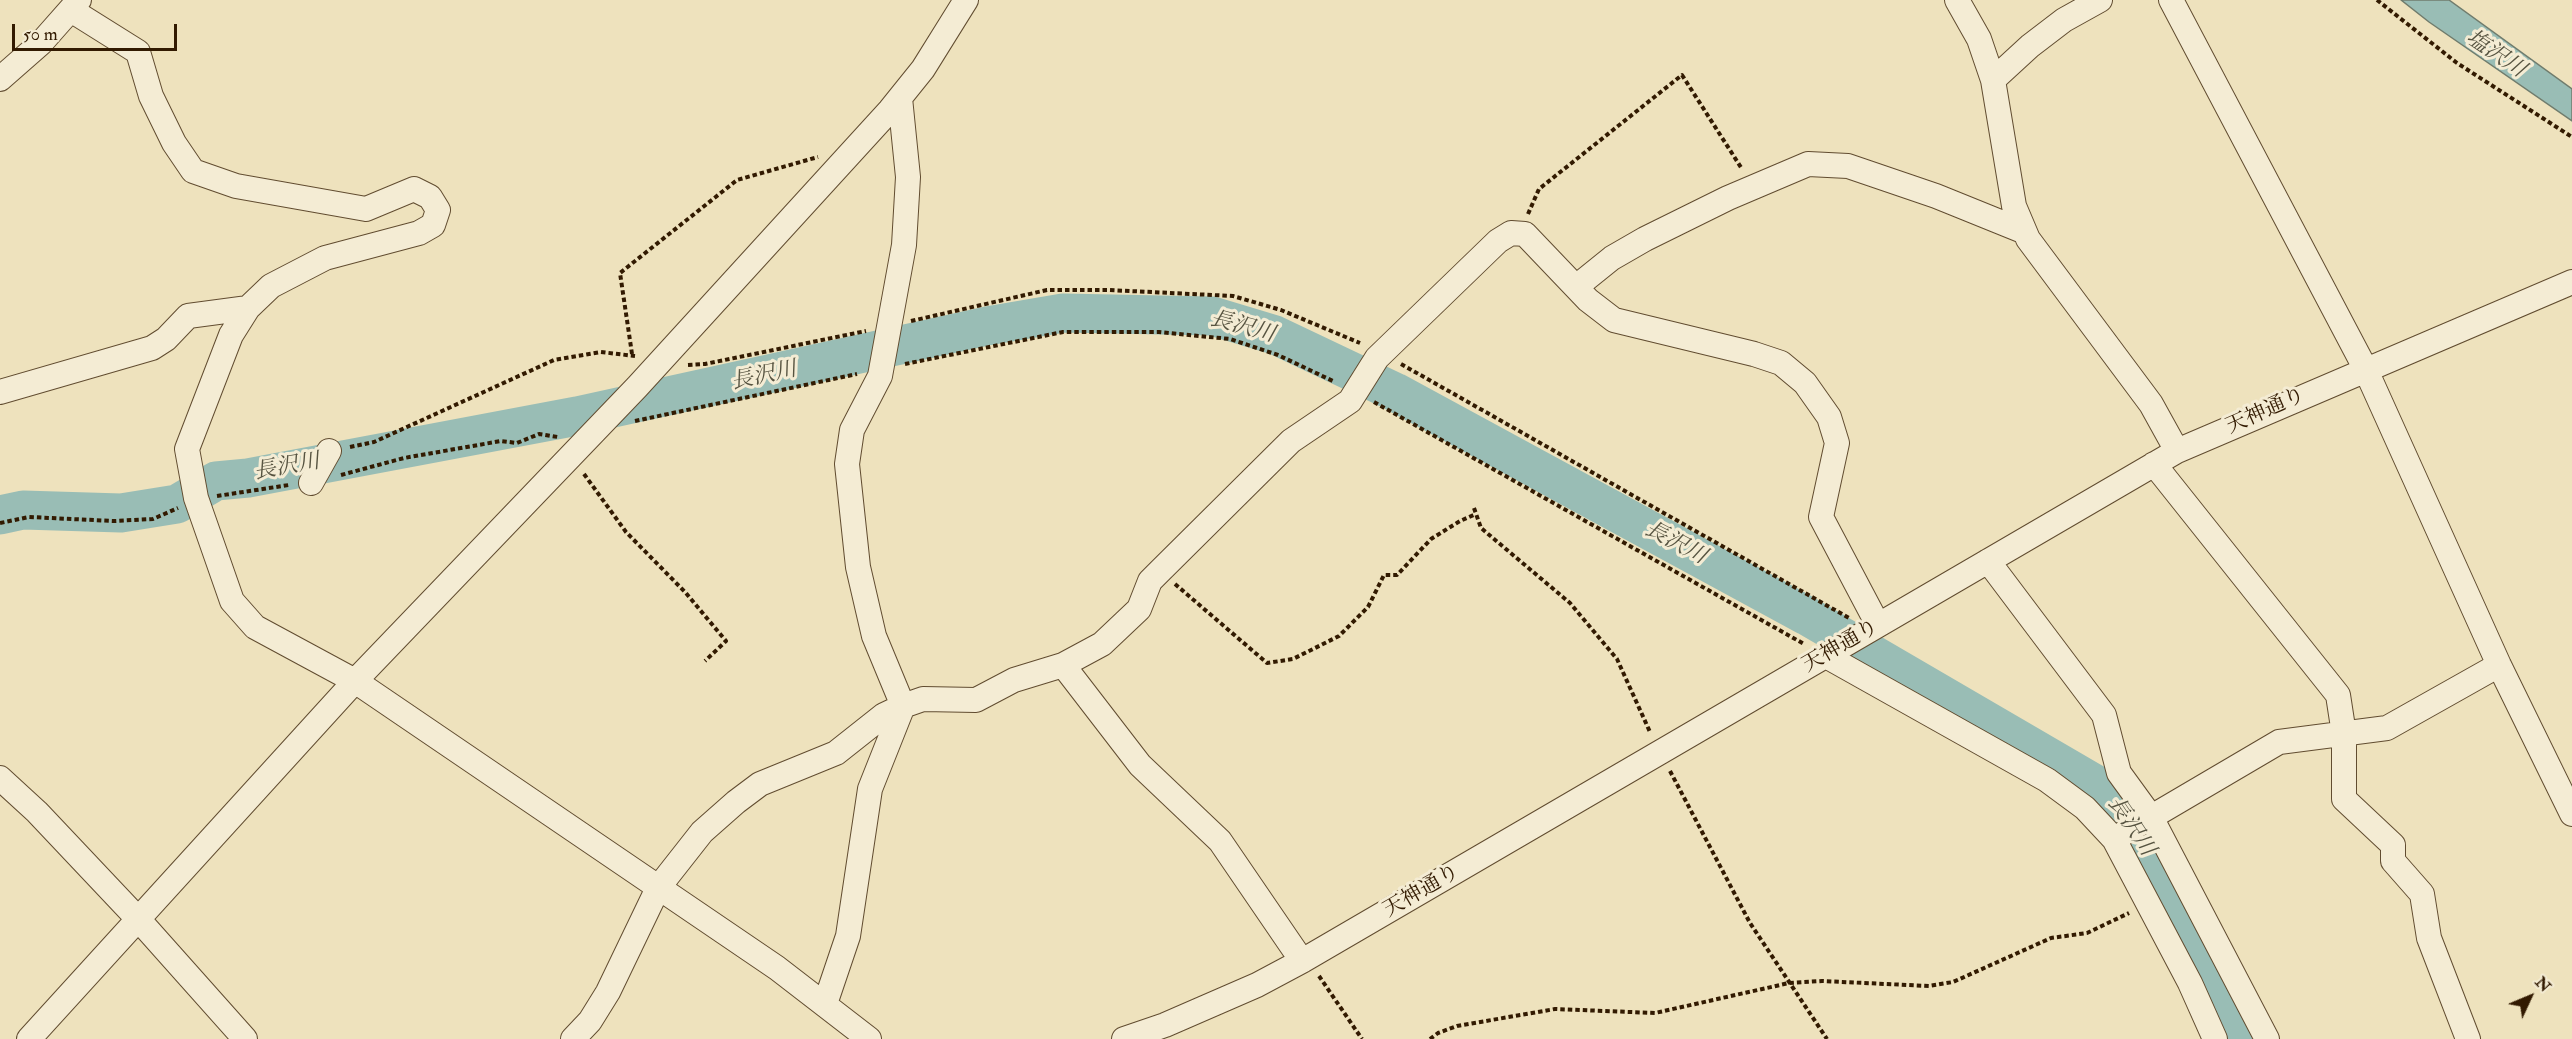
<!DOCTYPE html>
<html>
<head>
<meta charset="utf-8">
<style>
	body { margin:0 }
	#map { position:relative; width:2572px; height:1039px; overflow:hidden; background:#eee2bd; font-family:"IM FELL Double Pica",serif }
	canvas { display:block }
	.north { position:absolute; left:2500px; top:967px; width:60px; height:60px; -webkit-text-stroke:4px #f4ecd4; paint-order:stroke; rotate:46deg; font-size:16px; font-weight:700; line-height:24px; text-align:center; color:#321a01 }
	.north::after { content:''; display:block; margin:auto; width:21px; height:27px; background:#321a01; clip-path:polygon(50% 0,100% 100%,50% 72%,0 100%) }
	.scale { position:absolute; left:12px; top:24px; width:165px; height:27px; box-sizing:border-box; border:3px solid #321a01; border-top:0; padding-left:8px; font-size:18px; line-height:21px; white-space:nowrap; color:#321a01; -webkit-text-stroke:4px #f4ecd4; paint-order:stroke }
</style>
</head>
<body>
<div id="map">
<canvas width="2572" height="1039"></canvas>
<div class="north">N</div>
<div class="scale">50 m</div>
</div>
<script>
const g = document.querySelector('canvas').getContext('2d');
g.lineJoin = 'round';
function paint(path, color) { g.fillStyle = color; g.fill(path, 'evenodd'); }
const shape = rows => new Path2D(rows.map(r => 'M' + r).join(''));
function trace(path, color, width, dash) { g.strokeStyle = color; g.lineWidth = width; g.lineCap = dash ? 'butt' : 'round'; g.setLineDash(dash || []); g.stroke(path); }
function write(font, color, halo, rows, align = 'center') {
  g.font = font + ' "IM FELL Double Pica","Noto Serif JP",serif'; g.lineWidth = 6; g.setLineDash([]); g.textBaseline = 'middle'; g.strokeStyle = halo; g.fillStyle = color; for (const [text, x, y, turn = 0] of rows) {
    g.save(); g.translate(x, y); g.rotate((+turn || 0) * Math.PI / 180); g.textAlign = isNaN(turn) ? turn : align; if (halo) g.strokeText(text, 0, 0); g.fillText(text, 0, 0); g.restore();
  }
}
const water = shape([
	[2401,0,2449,0,2572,89,2572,121,2429,22,2401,0]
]);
paint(water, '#99bdb5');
trace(water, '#707c6d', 1.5);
trace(shape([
	[0,515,23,510,121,513,177,504,216,481,248,478,577,416,987,326,1063,313,1212,316,1275,335,1395,392,1807,616,2109,792,2148,850,2244,1039]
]), '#99bdb5', 39);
const minor = shape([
	[1957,0,1979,39,1993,80,2014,206,2028,239,2151,404,2177,451],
	[2171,0,2365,368,2499,665,2572,814],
	[71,10,138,52,151,96,174,143,193,171,236,186,366,209,414,189,430,197,438,210,433,225,419,233,325,258,271,286,248,308,231,335,187,449,196,498,232,601,255,627,355,681,777,968,869,1039],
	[0,79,41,43,79,0],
	[1993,80,2030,46,2064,20,2100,0],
	[1576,287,1612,258,1645,239,1728,198,1808,164,1848,166,1936,196,2025,232],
	[0,392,152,348,166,339,188,316,248,308],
	[2154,464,2338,695,2344,734,2344,799,2393,845,2393,861,2422,894,2429,938,2468,1039],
	[311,483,329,451],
	[1988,561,2104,715,2119,773,2151,817,2267,1039],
	[1826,656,2047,780,2085,808,2114,839,2190,983,2215,1039],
	[1063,665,1140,765,1220,841,1302,961],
	[0,778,37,812,139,920,245,1039],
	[2114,839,2279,742,2387,728,2499,665],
	[825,1004,848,936,870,789,903,706,874,636,858,567,847,464,852,430,880,376,904,245,908,177,900,98],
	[29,1039,355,681,637,387,890,110,923,69,966,0],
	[573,1039,590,1021,608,992,658,888,702,832,736,802,760,784,836,753,884,715,903,706,923,699,976,700,1014,680,1063,665,1102,644,1139,609,1150,581,1160,571,1291,441,1350,401,1377,358,1498,241,1511,233,1525,234,1588,300,1614,320,1754,354,1781,363,1805,383,1829,417,1837,443,1821,517,1878,625],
	[1124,1039,1165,1025,1257,985,1302,961,2177,451,2572,282]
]);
trace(minor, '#614c30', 26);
trace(shape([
	[2377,0,2457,63,2572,137],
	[1528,214,1539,189,1682,75,1742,169],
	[911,321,1047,290,1109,290,1233,296,1281,310,1360,343],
	[632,354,620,273,737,180,818,157],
	[905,364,1063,332,1159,332,1230,339,1278,355,1335,382],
	[1401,364,1849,618],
	[688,365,705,364,866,331],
	[1374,402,1804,644],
	[635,421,857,374],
	[350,447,374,442,554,360,601,352,635,356],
	[584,474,626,532,685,592,726,641,705,661],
	[341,475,404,458,501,441,517,443,539,434,558,437],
	[217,496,289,485],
	[1474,508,1481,528,1570,603,1617,659,1650,732],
	[0,523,29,517,114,521,153,519,178,508],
	[1175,584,1267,663,1293,659,1339,636,1368,607,1384,575,1397,575,1431,539,1460,521,1476,514],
	[1670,771,1750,923,1827,1039],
	[1319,976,1362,1039],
	[1430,1039,1438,1033,1457,1026,1555,1009,1655,1013,1789,983,1822,981,1929,986,1953,982,2051,938,2087,933,2129,913]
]), '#321a01', 4, [4.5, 3]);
trace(minor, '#f4ecd4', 24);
write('21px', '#321a01', '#f4ecd4', [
	["天神通り",2266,412,-24],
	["天神通り",1841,647,-30],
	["天神通り",1422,892,-30]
]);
write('italic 22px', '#565340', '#f4ecd4', [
	["塩沢川",2495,55,34],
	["長沢川",1242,328,15],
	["長沢川",764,377,-12],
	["長沢川",287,468,-10],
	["長沢川",1675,544,28],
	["長沢川",2130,827,56]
]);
</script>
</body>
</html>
